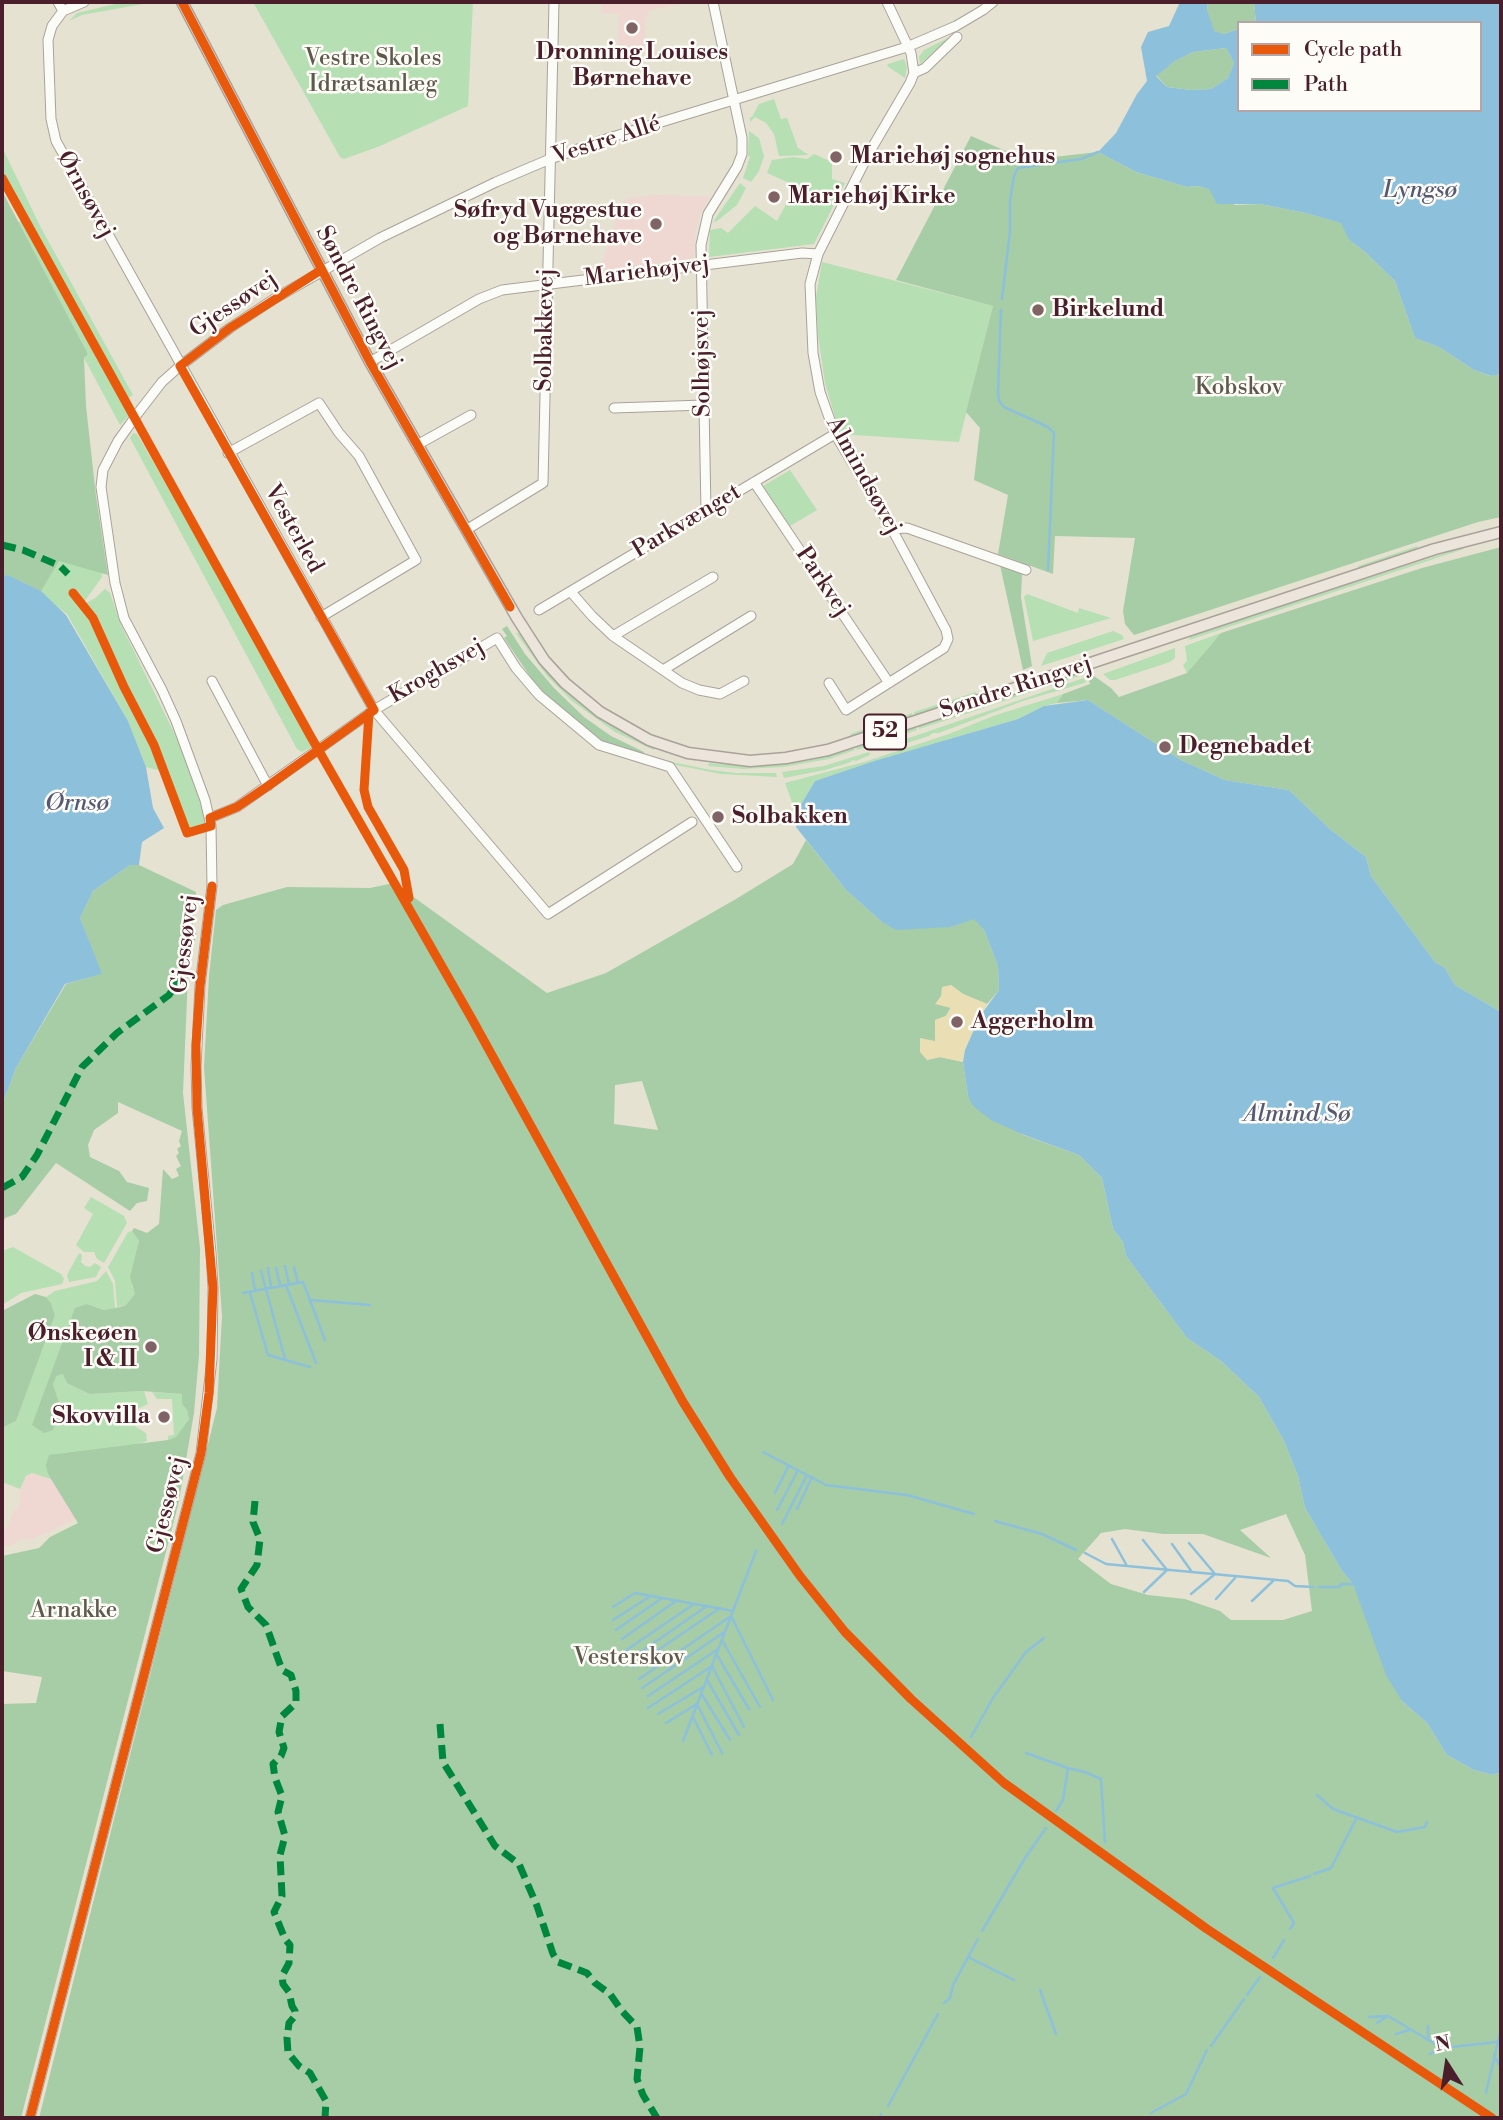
<!DOCTYPE html>
<html>
<head>
<meta charset="utf-8">
<style>
	body { margin:0 }
	#map { position:relative; width:1503px; height:2120px; overflow:hidden; background:#e5e2d2; font-family:"Libre Bodoni",serif }
	canvas { display:block }
	.frame { position:absolute; inset:0; border:4px solid #4a1f2b; pointer-events:none }
	.legend { position:absolute; left:1237px; top:21px; width:245px; height:91px; box-sizing:border-box; background:#fdfcf7; border:2px solid #b5a4a5; margin:0; padding:9px 12px; list-style:none; font-size:21px; color:#4a1f2b }
	.legend li { display:flex; align-items:center; gap:14px; height:35px }
	.legend b { width:35px; border:2px solid #b5a4a5 }
	.north { position:absolute; left:1412px; top:2029px; width:70px; height:70px; -webkit-text-stroke:5px #fdfcf7; paint-order:stroke; rotate:348deg; font-size:19px; font-weight:700; line-height:28px; text-align:center; color:#4a1f2b }
	.north::after { content:''; display:block; margin:auto; width:24px; height:32px; background:#4a1f2b; clip-path:polygon(50% 0,100% 100%,50% 72%,0 100%) }
</style>
</head>
<body>
<div id="map">
<canvas width="1503" height="2120"></canvas>
<div class="frame"></div>
<ul class="legend">
<li><b style="height:9px;background:#e8590c"></b>Cycle path</li>
<li><b style="height:9px;background:#00873e"></b>Path</li>
</ul>
<div class="north">N</div>
</div>
<script>
const g = document.querySelector('canvas').getContext('2d');
g.lineJoin = 'round';
function paint(path, color) { g.fillStyle = color; g.fill(path, 'evenodd'); }
const shape = rows => new Path2D(rows.map(r => 'M' + r).join(''));
function trace(path, color, width, dash) { g.strokeStyle = color; g.lineWidth = width; g.lineCap = dash ? 'butt' : 'round'; g.setLineDash(dash || []); g.stroke(path); }
function write(font, color, halo, rows, align = 'center') {
  g.font = font + ' "Libre Bodoni",serif'; g.lineWidth = 5; g.setLineDash([]); g.textBaseline = 'middle'; g.strokeStyle = halo; g.fillStyle = color; for (const [text, x, y, turn = 0] of rows) {
    g.save(); g.translate(x, y); g.rotate((+turn || 0) * Math.PI / 180); g.textAlign = isNaN(turn) ? turn : align; if (halo) g.strokeText(text, 0, 0); g.fillText(text, 0, 0); g.restore();
  }
}
paint(shape([
	[602,2,688,2,649,11,645,23,645,52,623,53,618,53,619,14,602,13],
	[655,195,710,196,700,214,695,234,694,256,690,259,599,271,621,204,628,198],
	[117,1469,76,1519,30,1540,24,1538,12,1545,2,1547,2,1540,14,1509,17,1510,21,1499,19,1498,21,1493,19,1492,24,1479,29,1474,37,1473,58,1482]
]), '#efd8d2');
paint(shape([
	[124,2,154,2,82,15,69,21,77,13],
	[253,2,473,2,468,106,380,146,344,159,340,157],
	[948,38,950,38,920,64,919,57,924,50],
	[904,59,907,67,905,78,887,66,888,64],
	[774,99,781,119,787,118,798,148,809,155,779,156,774,134,766,123,755,117,750,122,750,117,752,117,759,104],
	[749,131,759,138,764,156,759,171,751,182,743,178,750,157,748,156],
	[2,147,40,226,133,395,127,399,2,174],
	[814,154,832,162,832,179,845,183,814,244,709,257,710,230,721,228,728,233,755,206,777,221,796,186,767,173,772,160,793,157,807,159],
	[740,183,746,188,737,205,717,221,713,222],
	[2,217,89,460,102,577,82,605,95,598,105,589,110,593,121,625,184,753,204,815,205,825,187,830,165,772,146,767,128,721,67,614,21,579,2,591],
	[22,220,130,414,120,425,84,358,88,354,18,222],
	[822,262,993,306,959,442,840,434,825,383,818,335,816,297],
	[133,433,137,434,203,548,310,742,311,747,302,752,297,749,130,438],
	[790,470,817,510,790,526,763,486],
	[1417,546,1418,549,1359,568,1358,566],
	[1461,548,1464,549,1189,640,1191,635],
	[1027,594,1078,613,1079,608,1111,618,1033,641,1024,597],
	[1113,631,1122,635,1124,639,1041,666,1047,653],
	[516,633,519,633,540,662,571,696,603,721,655,748,654,750,615,732,572,701,547,676],
	[1221,633,1187,673,1183,665,1187,661,1185,646],
	[1175,648,1175,658,1170,662,1115,680,1110,680,1103,674],
	[1082,672,1088,673,983,708,982,705],
	[1084,678,1086,682,1084,683,1023,701,939,733,933,733,929,736,901,745,900,741],
	[976,692,976,695,915,716,914,712],
	[1063,694,1057,703,1044,706,1018,719,874,761,815,781,796,813,785,783,864,762,949,734,993,716],
	[980,706,981,709,919,729,918,726],
	[912,713,913,716,851,737,850,734],
	[916,727,917,730,857,750,856,747],
	[854,748,855,750,829,759,783,767,743,769,708,766,709,763,741,766,778,765,807,761],
	[869,752,870,755,856,761,852,760,851,762,825,770,784,778,782,772,824,766],
	[667,761,711,770,737,773,776,773,777,777,721,774,666,763],
	[91,1197,124,1216,127,1223,104,1263,97,1259,94,1252,84,1252,76,1245,93,1214,84,1208],
	[132,1231,139,1241,132,1286,136,1294,126,1305,117,1307,115,1281,108,1267,128,1232],
	[13,1247,61,1274,64,1279,62,1284,21,1293,2,1305,2,1251],
	[79,1253,82,1255,81,1262,85,1266,90,1267,95,1263,101,1267,96,1277,69,1282,67,1275],
	[106,1271,113,1284,115,1308,104,1310,87,1304,32,1425,53,1385,55,1376,63,1374,90,1394,144,1391,148,1404,135,1410,133,1419,136,1427,146,1433,147,1441,48,1474,51,1479,32,1473,26,1476,20,1489,2,1482,2,1428,16,1421,55,1315,51,1303,46,1297,55,1291,97,1281],
	[152,1392,182,1394,182,1404,187,1410,189,1419,176,1437,168,1440,168,1436,174,1435,172,1399,157,1399]
]), '#b6dfb3');
paint(shape([
	[1208,2,1254,2,1256,23,1239,23,1239,29,1224,34,1213,31,1207,9],
	[1226,48,1234,63,1228,78,1211,89,1191,90,1167,87,1156,75,1175,61,1193,52],
	[971,136,1027,160,1098,152,1136,172,1187,187,1198,186,1210,189,1235,205,1260,204,1306,213,1342,223,1349,240,1364,251,1395,281,1415,338,1439,347,1474,370,1490,376,1501,374,1501,517,1478,522,1134,635,1125,624,1123,611,1135,538,1055,536,1053,574,998,554,1008,495,974,480,980,428,966,412,993,306,896,280],
	[2,191,88,354,84,358,86,406,96,496,108,575,59,561,41,591,8,575,2,576],
	[1501,547,1501,1012,1455,985,1445,968,1435,962,1371,876,1366,857,1330,829,1289,790,1225,780,1181,760,1088,700,1057,703,1063,694,1090,684,1088,678,1094,676,1111,688,1119,697,1187,673,1221,633,1422,568],
	[1000,565,1022,573,1021,597,1032,666,1023,670],
	[507,626,525,654,554,688,584,717,611,736,644,752,643,756,609,746,552,701,534,682,504,638,507,636,502,629],
	[806,840,846,890,882,922,951,927,974,918,984,930,998,966,999,990,987,1004,963,994,951,985,951,1007,946,1016,935,1020,935,1042,927,1060,940,1057,963,1062,968,1096,1023,1135,1079,1155,1102,1178,1113,1229,1123,1242,1126,1256,1187,1338,1221,1361,1259,1397,1284,1441,1298,1476,1305,1508,1342,1571,1353,1584,1402,1701,1427,1723,1447,1755,1474,1770,1493,1775,1501,1772,1501,2118,39,2118,217,1408,222,1316,204,1067,209,976,216,910,223,905,287,887,370,888,394,883,547,993,606,973,736,899,793,864],
	[642,1081,658,1130,614,1124,615,1085],
	[1286,1514,1305,1555,1312,1611,1283,1620,1231,1620,1220,1611,1185,1599,1148,1595,1111,1584,1078,1559,1101,1533,1125,1529,1163,1534,1203,1534,1271,1558,1240,1530],
	[130,865,139,865,196,892,188,975,183,1093,200,1248,199,1355,194,1413,179,1501,21,2118,2,2118,2,1704,36,1703,42,1677,2,1671,2,1556,39,1548,50,1537,78,1523,48,1474,46,1465,49,1455,168,1440,176,1437,189,1419,187,1410,182,1404,182,1394,142,1391,90,1394,67,1383,63,1374,56,1376,53,1385,61,1409,53,1430,44,1433,32,1425,75,1308,87,1304,104,1310,120,1307,126,1305,135,1294,130,1277,139,1241,132,1231,134,1228,147,1233,159,1224,163,1169,172,1179,179,1176,176,1169,181,1166,176,1156,179,1153,177,1149,181,1146,179,1141,182,1131,118,1102,118,1113,94,1130,88,1145,90,1157,119,1171,127,1182,149,1188,147,1201,137,1203,130,1211,56,1163,16,1214,5,1218,2,1226,2,1105,16,1068,66,984,101,974,80,918,93,891],
	[35,1294,46,1297,51,1303,55,1315,16,1421,2,1428,2,1311]
]), '#a6cda6');
paint(shape([
	[951,985,963,994,987,1004,965,1050,963,1062,940,1057,927,1060,920,1052,920,1038,935,1041,935,1020,946,1016,951,1008,935,1004,941,996,942,987]
]), '#eadeb5');
paint(shape([
	[1180,2,1208,2,1207,9,1214,31,1224,34,1239,29,1239,110,1480,110,1480,23,1256,23,1254,2,1501,2,1501,374,1491,376,1474,370,1439,347,1415,338,1395,281,1364,251,1349,240,1341,223,1306,213,1260,204,1217,204,1209,189,1198,186,1187,187,1136,172,1098,152,1116,133,1137,94,1147,81,1141,47,1148,32,1169,26],
	[1226,48,1234,63,1228,78,1211,89,1191,90,1167,87,1156,76,1175,61,1193,52],
	[8,575,41,591,66,615,128,721,146,767,153,808,164,828,142,842,139,865,130,865,93,891,80,918,102,974,65,984,16,1068,2,1105,2,576],
	[1088,700,1181,760,1225,780,1289,790,1330,829,1366,857,1371,876,1435,962,1445,968,1455,985,1501,1012,1501,1772,1493,1775,1474,1770,1447,1755,1427,1723,1402,1701,1386,1675,1353,1584,1342,1571,1305,1508,1298,1476,1284,1441,1259,1397,1221,1361,1187,1338,1126,1256,1123,1242,1113,1229,1102,1178,1079,1155,1024,1135,991,1120,973,1106,968,1096,963,1062,965,1050,980,1016,999,990,998,966,984,930,974,919,951,927,896,930,882,922,846,890,796,827,796,813,815,781,874,761,1018,719,1044,706]
]), '#8dc0db');
trace(shape([
	[1002,299,1010,231,1010,201,1014,176,1018,168,1081,159,1098,152],
	[1001,310,998,391,999,401,1004,407,1048,427,1054,433,1048,570],
	[285,1266,289,1284],
	[294,1267,298,1283],
	[268,1268,271,1287],
	[276,1268,280,1285],
	[261,1271,285,1359],
	[252,1273,255,1290],
	[286,1285,316,1363],
	[243,1293,303,1282,325,1340],
	[250,1293,268,1355,310,1367],
	[311,1300,370,1305],
	[763,1452,826,1485,907,1495,974,1514],
	[775,1493,789,1465],
	[797,1509,812,1477],
	[777,1510,798,1470],
	[995,1521,1042,1534,1076,1550],
	[782,1524,807,1475],
	[1112,1539,1127,1566],
	[1143,1540,1167,1570,1144,1592],
	[1189,1543,1215,1574,1191,1594],
	[1172,1544,1192,1572],
	[1085,1553,1106,1564,1288,1581,1295,1586,1313,1587],
	[1319,1587,1339,1587,1342,1584,1353,1584],
	[1216,1599,1235,1578],
	[1252,1601,1273,1581],
	[613,1607,635,1593,733,1611],
	[613,1620,649,1597],
	[616,1630,662,1598],
	[622,1639,676,1601],
	[722,1640,760,1707],
	[625,1651,694,1604],
	[717,1655,749,1709],
	[629,1660,707,1606],
	[633,1667,720,1608],
	[639,1679,731,1616,773,1700],
	[707,1680,739,1735],
	[642,1688,723,1633],
	[701,1693,730,1740],
	[648,1696,718,1649],
	[648,1708,712,1666,744,1727],
	[658,1714,703,1687],
	[693,1717,712,1755],
	[666,1723,697,1704,722,1753],
	[971,1737,993,1698,1026,1652,1044,1638],
	[683,1741,756,1551],
	[1026,1753,1068,1768,1085,1772,1101,1779,1105,1842],
	[1317,1795,1333,1809,1397,1832,1425,1827,1427,1822],
	[1056,1811,1063,1800,1068,1768],
	[1314,1874,1331,1868,1356,1819],
	[1290,1929,1294,1923,1273,1888,1310,1876],
	[982,1931,1025,1858,1046,1828],
	[968,1957,1014,1980],
	[1273,1958,1284,1940],
	[1040,1990,1056,2034],
	[1247,1995,1260,1977],
	[944,2003,950,1998,953,1985,978,1939],
	[1369,2017,1388,2016,1442,2048,1497,2042],
	[1377,2023,1386,2017],
	[1396,2034,1409,2030],
	[1428,2040,1428,2026],
	[1211,2046,1244,1999],
	[1430,2054,1442,2048],
	[1494,2056,1501,2067],
	[1486,2093,1501,2029],
	[888,2106,938,2014],
	[1151,2113,1186,2094,1207,2050],
	[880,2118,881,2114]
]), '#8dc0db', 2.5);
const minor = shape([
	[58,2,63,11],
	[84,2,63,11,52,26,48,40,51,119,56,141,374,710,548,914,692,822],
	[914,73,925,68,957,37],
	[370,362,479,299,502,290,802,253,818,254],
	[614,408,704,405],
	[417,445,471,415],
	[228,453,319,403,339,433,359,456,416,560,321,617],
	[754,482,889,683],
	[706,511,701,245,708,214,737,167,742,154,742,138,713,2],
	[892,529,907,528,1026,570],
	[466,530,543,483,554,2],
	[571,592,592,616,613,636,682,683,699,690,720,694,744,681],
	[539,610,835,434],
	[613,636,713,577],
	[663,670,751,616],
	[212,681,268,786],
	[829,683,846,710,944,648,948,639,946,630,892,529,835,434,820,392,813,353,810,284,818,254,869,153,910,83,914,73,911,53,887,2],
	[210,818,237,807,374,710,497,638,516,668,539,695,599,745,670,767,737,867],
	[30,2118,201,1453,212,1359,213,1288,211,1253,197,1108,196,1066,200,986,212,886,211,826,205,800,176,721,162,690,124,618,115,583,101,487,103,470,118,441,138,413,162,382,180,366,230,328,274,299,380,238,496,182,550,159,609,138,907,47,956,26,983,10,993,2]
]);
const major = shape([
	[182,2,370,362,517,618,544,660,565,683,600,712,649,740,688,753,750,761,786,758,828,750,1435,549,1501,532]
]);
trace(minor, '#aaa29a', 11);
trace(major, '#aaa29a', 13);
trace(minor, '#fbfbf8', 9);
trace(major, '#ece5db', 10);
trace(shape([
	[2,545,23,550,60,566,68,574],
	[2,1188,22,1177,37,1155,82,1067,117,1033,169,995,178,982,194,929],
	[255,1501,253,1522,260,1539,257,1565,241,1589,248,1607,266,1625,282,1670,291,1675,296,1691,296,1703,282,1716,279,1732,284,1748,281,1756,273,1764,275,1778,282,1796,278,1812,285,1836,280,1855,282,1896,274,1912,285,1939,290,1945,289,1963,282,1976,283,1984,289,1992,292,2006,295,2011,295,2016,289,2023,287,2038,288,2053,299,2066,310,2073,326,2101,325,2118],
	[440,1724,443,1762,495,1846,519,1864,537,1906,553,1954,558,1962,587,1973,595,1983,610,1994,622,2011,637,2027,640,2047,637,2079,643,2095,657,2118]
]), '#00873e', 7, [14, 7]);
trace(shape([
	[182,2,370,362,510,607],
	[2,178,311,737,472,1019,683,1402,730,1477,800,1576,845,1632,911,1699,1004,1783,1207,1929,1492,2118],
	[73,593,93,618,124,687,154,745,187,833,211,826,210,818,237,807,268,786,374,710,180,366,230,328,321,270],
	[369,713,364,790,368,807,404,870,409,898],
	[30,2118,201,1453,209,1393,213,1288,197,1108,196,1045,200,986,212,886]
]), '#e8590c', 9);
for (const [x, y, r, color] of [
	[632,28,7,"#806365"],
	[836,157,7,"#806365"],
	[774,197,7,"#806365"],
	[656,224,7,"#806365"],
	[1038,310,7,"#806365"],
	[1165,747,7,"#806365"],
	[718,817,7,"#806365"],
	[957,1022,7,"#806365"],
	[151,1347,7,"#806365"],
	[164,1417,7,"#806365"]
]) { const dot = new Path2D(); dot.arc(x, y, r, 0, 2 * Math.PI); g.fillStyle = color; g.fill(dot); trace(dot, '#fdfcf7', 2.5); }
for (const [x, y, w] of [
	[885,732,42]
]) { const box = new Path2D(); box.roundRect(x - w / 2, y - 17.5, w, 35, 5); g.fillStyle = '#fdfcf7'; g.fill(box); trace(box, '#4a1f2b', 2); }
write('bold 21px', '#4a1f2b', null, [
	["52",885,732]
]);
write('bold 23px', '#4a1f2b', '#fdfcf7', [
	["Dronning Louises",632,53,"center"],
	["Børnehave",632,79,"center"],
	["Mariehøj sognehus",850,157],
	["Mariehøj Kirke",788,197],
	["Søfryd Vuggestue",642,211,"right"],
	["og Børnehave",642,237,"right"],
	["Birkelund",1052,310],
	["Degnebadet",1179,747],
	["Solbakken",732,817],
	["Aggerholm",971,1022],
	["Ønskeøen",137,1334,"right"],
	["I & II",137,1360,"right"],
	["Skovvilla",150,1417,"right"]
], 'left');
write('23px', '#5f584c', '#fdfcf7', [
	["Vestre Skoles",373,59],
	["Idrætsanlæg",373,85],
	["Kobskov",1239,388],
	["Arnakke",74,1611],
	["Vesterskov",629,1658]
]);
write('23px', '#4a1f2b', '#fdfcf7', [
	["Vestre Allé",607,141,-18],
	["Ørnsøvej",85,195,61],
	["Mariehøjvej",647,272,-7],
	["Søndre Ringvej",358,298,62],
	["Gjessøvej",234,305,-34],
	["Solbakkevej",546,330,-89],
	["Solhøjsvej",703,363,-91],
	["Almindsøvej",863,476,61],
	["Parkvænget",687,522,-31],
	["Vesterled",293,529,61],
	["Parkvej",822,582,56],
	["Kroghsvej",437,672,-30],
	["Søndre Ringvej",1016,688,-18],
	["Gjessøvej",186,944,-83],
	["Gjessøvej",168,1505,-76]
]);
write('italic 24px', '#565973', '#fdfcf7', [
	["Lyngsø",1420,191],
	["Ørnsø",77,804],
	["Almind Sø",1297,1115]
]);
</script>
</body>
</html>
